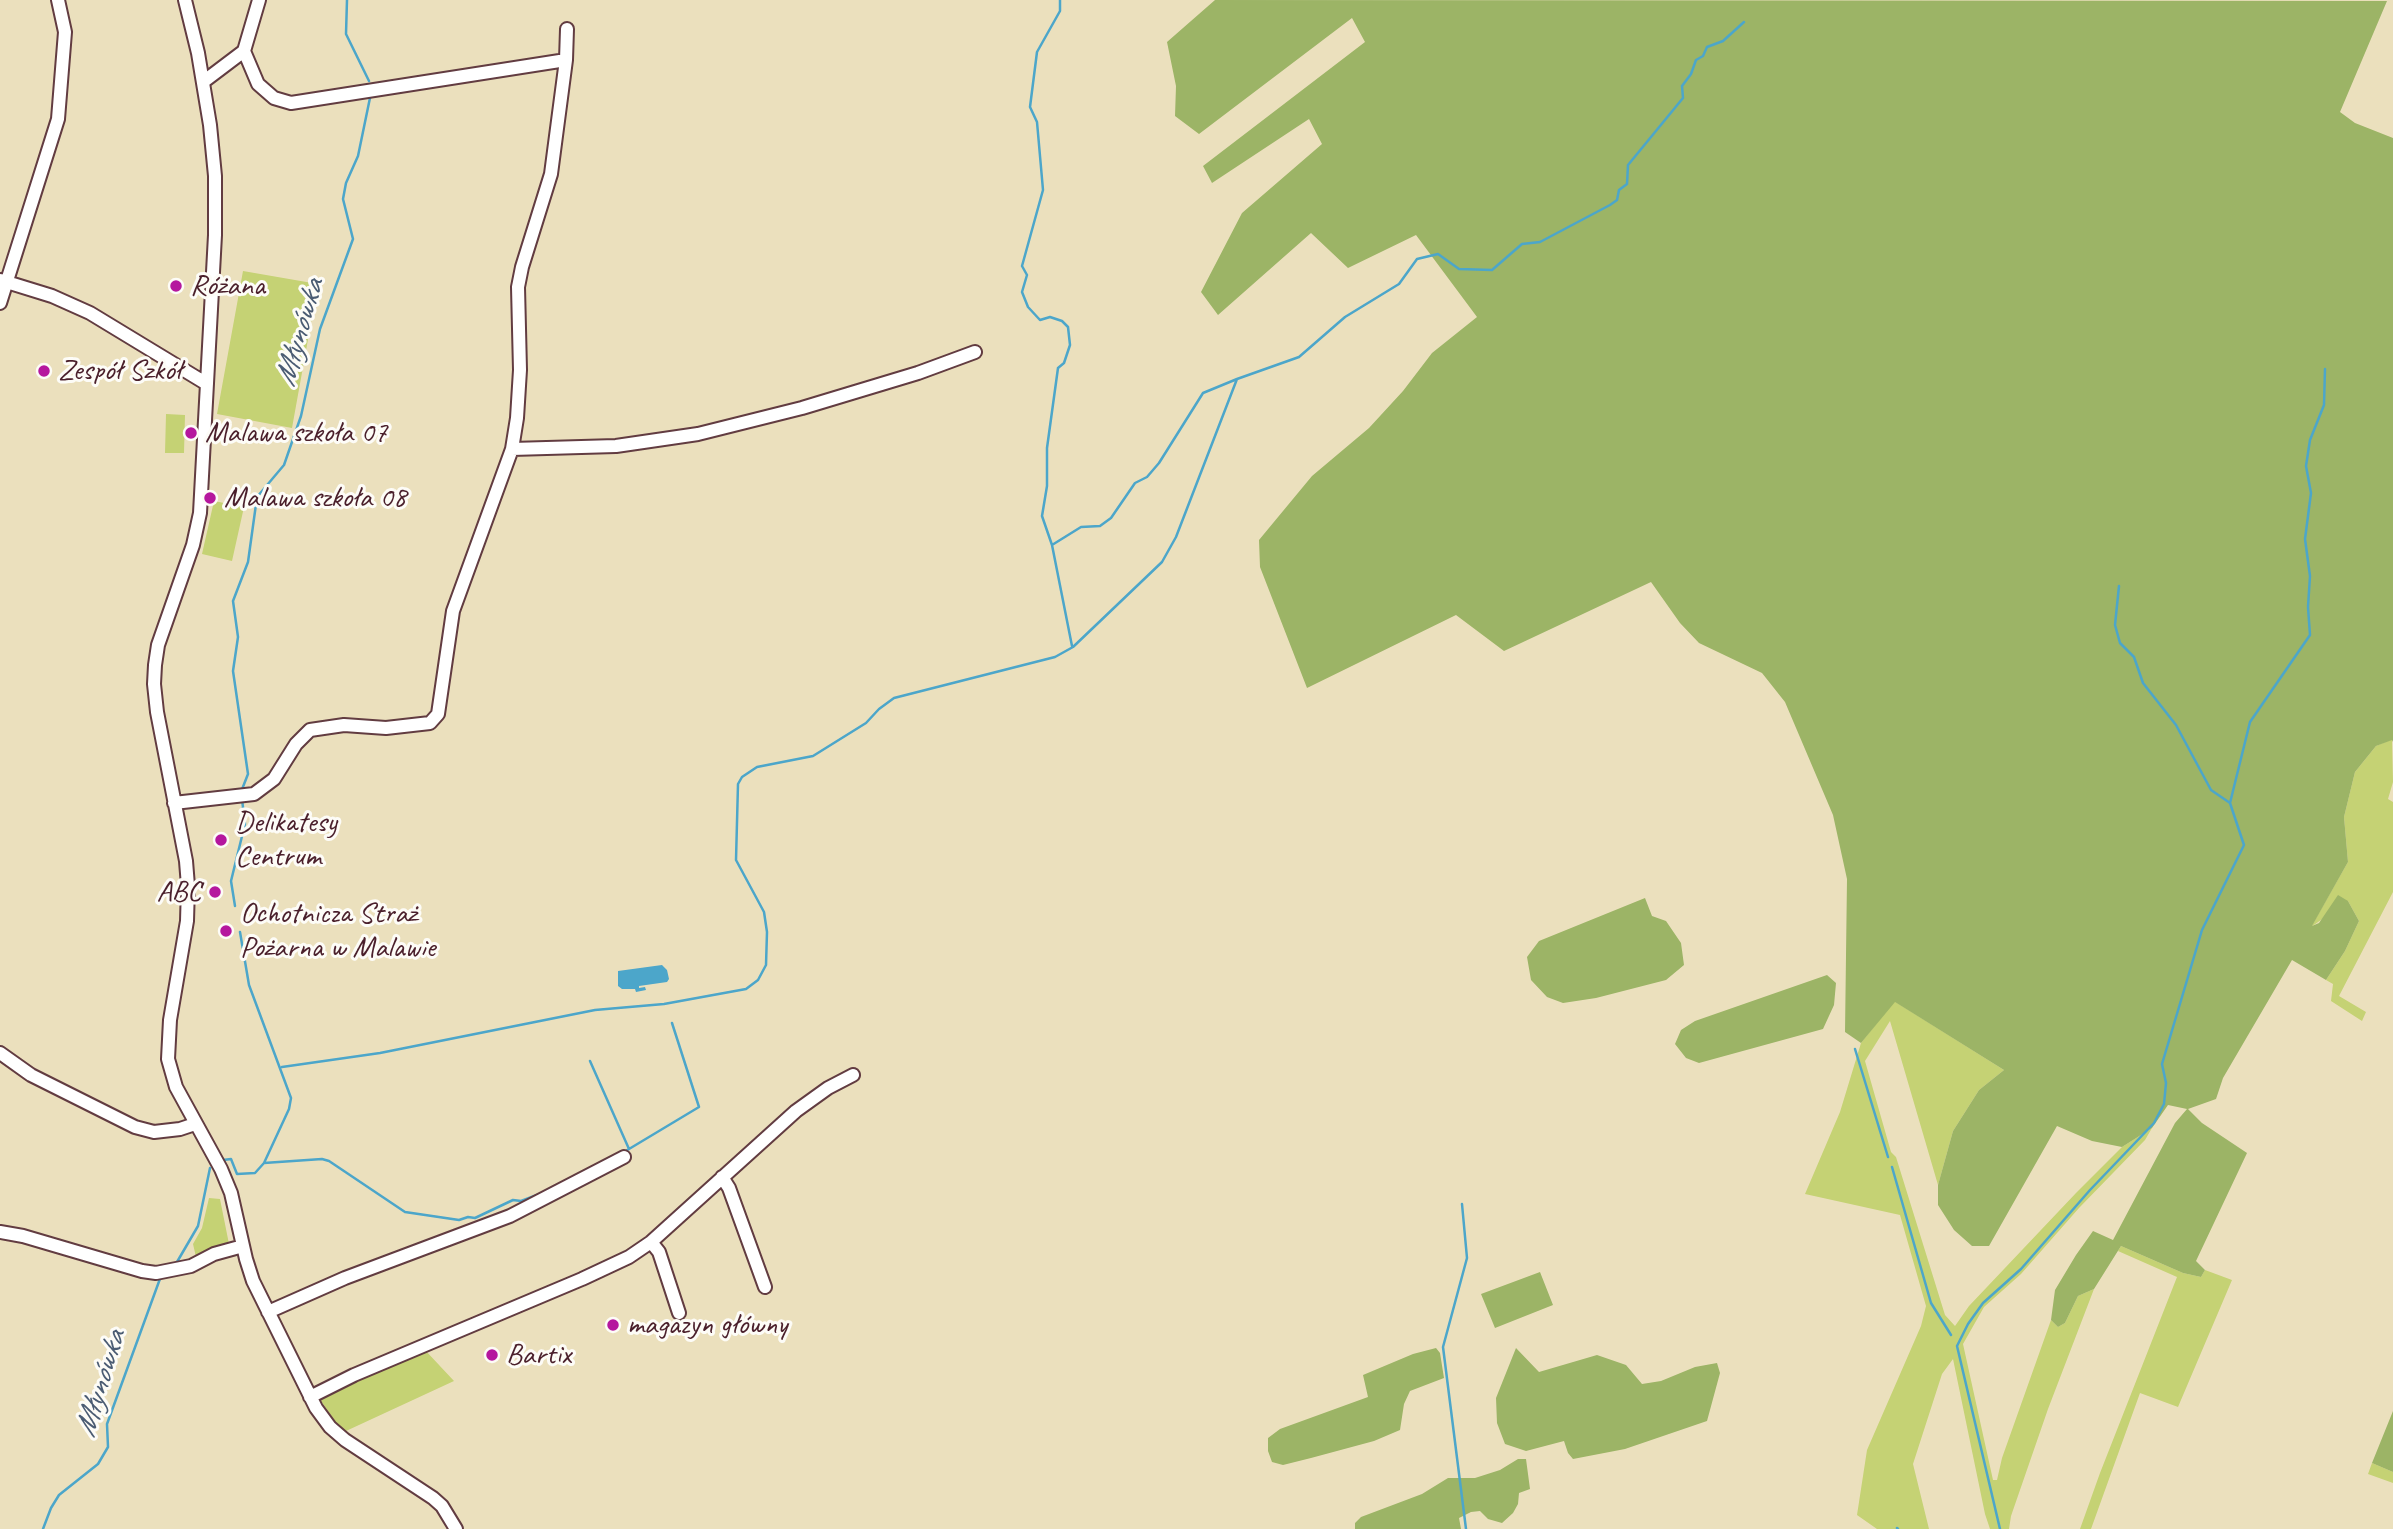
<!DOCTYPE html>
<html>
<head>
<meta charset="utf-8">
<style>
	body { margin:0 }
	canvas { display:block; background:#ebe0bd }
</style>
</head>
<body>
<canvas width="2393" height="1529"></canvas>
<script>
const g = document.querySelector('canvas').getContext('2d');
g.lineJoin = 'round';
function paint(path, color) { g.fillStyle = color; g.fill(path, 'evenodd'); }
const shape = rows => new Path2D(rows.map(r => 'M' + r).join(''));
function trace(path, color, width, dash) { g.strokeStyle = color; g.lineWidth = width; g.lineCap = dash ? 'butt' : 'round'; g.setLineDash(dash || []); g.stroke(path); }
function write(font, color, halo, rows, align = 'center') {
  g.font = font + ' Caveat,sans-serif'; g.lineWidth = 6; g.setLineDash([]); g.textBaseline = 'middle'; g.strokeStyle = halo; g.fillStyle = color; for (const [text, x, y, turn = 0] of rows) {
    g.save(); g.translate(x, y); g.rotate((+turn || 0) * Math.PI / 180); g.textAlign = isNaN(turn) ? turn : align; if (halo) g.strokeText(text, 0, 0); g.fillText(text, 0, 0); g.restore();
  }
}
paint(shape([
	[243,271,318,284,292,428,217,414],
	[166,414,185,415,184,453,165,453],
	[214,501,244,507,232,561,202,554],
	[2392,739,2393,782,2388,799,2393,802,2393,892,2339,996,2366,1012,2362,1021,2331,1001,2333,984,2326,980,2345,951,2359,921,2348,901,2311,927,2348,862,2344,817,2355,772,2376,746],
	[1894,1001,2004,1070,1979,1090,1953,1131,1938,1185,1890,1021,1865,1061,1891,1152,1896,1157,1945,1315,1955,1326,1969,1306,2076,1193,2122,1147,2152,1128,2145,1140,2079,1208,2021,1274,1984,1307,1963,1344,1993,1480,1997,1480,2002,1458,2051,1320,2058,1327,2065,1323,2078,1296,2094,1289,2048,1409,2011,1516,2009,1529,1990,1529,1985,1514,1953,1359,1942,1374,1913,1464,1929,1529,1877,1529,1857,1515,1867,1450,1921,1326,1926,1306,1900,1215,1805,1194,1840,1112,1861,1043],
	[209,1198,220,1199,229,1244,196,1257,193,1244,202,1228],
	[2121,1246,2183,1273,2201,1277,2205,1270,2232,1280,2178,1407,2140,1393,2091,1529,2080,1529,2100,1473,2177,1277,2118,1251],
	[425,1350,454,1381,346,1431,337,1424,321,1401,326,1394],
	[2372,1463,2393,1472,2393,1483,2368,1474]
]), '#c5d274');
paint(shape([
	[1215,0,2387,1,2340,112,2355,123,2393,138,2393,742,2392,740,2376,746,2355,772,2344,817,2348,862,2312,926,2319,923,2338,895,2348,901,2359,921,2345,951,2326,980,2292,960,2223,1078,2216,1099,2188,1109,2202,1123,2247,1153,2196,1261,2205,1270,2201,1277,2183,1273,2121,1246,2094,1289,2078,1296,2065,1323,2058,1327,2051,1320,2055,1290,2076,1255,2093,1231,2113,1240,2175,1123,2187,1109,2168,1105,2152,1128,2122,1147,2092,1141,2057,1126,1989,1246,1972,1246,1954,1230,1938,1205,1938,1185,1953,1131,1979,1090,2004,1070,1895,1002,1861,1043,1845,1032,1847,879,1833,815,1785,702,1762,673,1699,643,1680,623,1651,582,1504,651,1456,615,1307,688,1260,567,1259,540,1312,476,1369,428,1403,391,1432,353,1477,317,1416,235,1348,268,1311,233,1218,315,1201,292,1242,213,1322,144,1309,119,1212,183,1203,166,1365,42,1352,18,1199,134,1175,116,1176,86,1167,42],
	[1645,898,1652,916,1666,921,1681,943,1684,965,1666,980,1596,998,1563,1003,1547,997,1531,980,1527,957,1539,941],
	[1827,975,1836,983,1834,1005,1823,1029,1699,1063,1686,1058,1675,1044,1681,1030,1695,1021],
	[1540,1272,1553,1305,1495,1328,1481,1294],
	[1436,1348,1440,1353,1444,1378,1410,1391,1404,1404,1400,1430,1374,1441,1311,1458,1283,1465,1272,1462,1268,1451,1268,1438,1280,1429,1368,1397,1363,1375,1413,1354],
	[1516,1348,1539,1372,1597,1355,1626,1365,1642,1384,1661,1381,1695,1367,1717,1363,1720,1373,1707,1421,1625,1449,1573,1459,1568,1453,1564,1441,1526,1451,1505,1444,1497,1423,1496,1398],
	[2393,1411,2393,1472,2372,1463],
	[1518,1459,1526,1459,1530,1489,1519,1493,1518,1504,1513,1513,1502,1523,1488,1519,1480,1511,1471,1512,1459,1518,1461,1529,1355,1529,1355,1523,1361,1517,1422,1494,1448,1478,1475,1478,1500,1470]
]), '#9cb466');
paint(shape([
	[662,965,667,970,669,979,667,982,639,986,639,988,645,987,646,990,636,992,635,989,622,989,618,986,618,971]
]), '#4ca6ca');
trace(shape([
	[347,0,346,34,369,81],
	[1052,545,1042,516,1047,486,1047,448,1058,368,1064,363,1070,345,1068,327,1062,321,1050,317,1040,320,1028,307,1022,292,1027,275,1022,266,1043,190,1037,122,1030,107,1037,52,1060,11,1060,0],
	[2119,586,2115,625,2120,643,2134,657,2143,683,2176,725,2211,790,2230,803],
	[1072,646,1052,545,1081,527,1100,526,1111,518,1135,483,1147,477,1159,463,1203,393,1237,379],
	[241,792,248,774,233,671,238,637,233,601,248,562,257,497,284,465,301,416,320,329,353,239,343,199,346,183,358,156,371,93],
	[235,906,231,881,245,824,242,799],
	[1855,1049,1888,1157],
	[590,1061,629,1149],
	[282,1067,380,1053,595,1010,664,1004,746,989,758,980,766,965,767,932,764,912,736,860,738,784,742,777,757,767,813,756,866,723,879,709,894,698,1055,657,1073,647,1162,562,1176,537,1237,379,1299,357,1345,317,1399,284,1417,259,1438,254,1459,269,1492,270,1522,244,1540,242,1610,205,1617,200,1619,190,1627,184,1628,165,1683,98,1682,86,1691,74,1696,60,1703,56,1707,47,1723,41,1744,22],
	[624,1152,699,1107,672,1023],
	[223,1160,231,1159,237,1174,255,1173,264,1163,289,1109,291,1098,249,985,240,932],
	[264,1163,322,1159,329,1161,405,1212,459,1220,468,1217,475,1218,513,1200,521,1201,537,1195],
	[1892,1167,1931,1303,1951,1335],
	[1462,1204,1467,1258,1443,1347,1466,1529],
	[177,1262,198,1226,210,1168],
	[1897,1528,1898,1529],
	[43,1529,51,1508,59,1495,98,1464,108,1447,107,1424,161,1276],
	[2000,1529,1957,1346,1968,1324,1983,1303,2021,1269,2090,1190,2154,1123,2164,1104,2166,1083,2162,1064,2202,930,2244,845,2230,803,2250,722,2310,635,2308,607,2310,576,2305,539,2311,493,2306,466,2310,440,2324,405,2325,369]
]), '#4ca6ca', 2.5);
const minor = shape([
	[185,0,198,53,210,125,215,176,215,235,200,513,193,545,158,645,155,665,154,684,157,712,186,861,188,886,187,921,170,1020,168,1059,176,1087,221,1169,231,1193,246,1259,253,1281,316,1408,330,1427,345,1440,433,1498,442,1506,456,1529],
	[244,51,259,0],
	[203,82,244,51,258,84,274,98,291,103,566,60],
	[0,280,52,296,90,313,207,384],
	[0,303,58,119,65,32,58,0],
	[512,449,616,446,698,434,802,408,918,373,975,352],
	[174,803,254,794,274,779,296,744,310,730,344,725,386,728,430,723,438,714,453,611,512,449,517,418,520,370,518,287,522,267,551,174,566,60,567,29],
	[0,1053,31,1075,135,1127,154,1132,180,1129,195,1124],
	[722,1177,729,1188,765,1287],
	[0,1232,23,1236,142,1271,156,1273,191,1266,214,1254,243,1246],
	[651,1242,659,1252,679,1313],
	[268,1312,345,1278,510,1216,624,1157],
	[310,1397,354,1375,582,1279,629,1257,651,1242,796,1111,828,1088,853,1075]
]);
trace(minor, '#623c41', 16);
trace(minor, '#fff', 12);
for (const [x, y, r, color] of [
	[176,286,7,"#b5179e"],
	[44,371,7,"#b5179e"],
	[191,433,7,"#b5179e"],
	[210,498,7,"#b5179e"],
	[221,840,7,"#b5179e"],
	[215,892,7,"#b5179e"],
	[226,931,7,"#b5179e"],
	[613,1325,7,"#b5179e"],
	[492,1355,7,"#b5179e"]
]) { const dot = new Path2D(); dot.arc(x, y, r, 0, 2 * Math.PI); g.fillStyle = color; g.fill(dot); trace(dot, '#fdfcf7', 2.5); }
write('30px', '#4a1f2b', '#fdfcf7', [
	["Różana",190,286],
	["Zespół Szkół",58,371],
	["Malawa szkoła 07",205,433],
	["Malawa szkoła 08",224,498],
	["Delikatesy",235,823],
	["Centrum",235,857],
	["ABC",201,892,"right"],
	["Ochotnicza Straż",240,914],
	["Pożarna w Malawie",240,948],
	["magazyn główny",627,1325],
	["Bartix",506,1355]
], 'left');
write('italic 32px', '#4b5c73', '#fdfcf7', [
	["Młynówka",300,333,-74],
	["Młynówka",101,1384,-73]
]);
</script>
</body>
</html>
